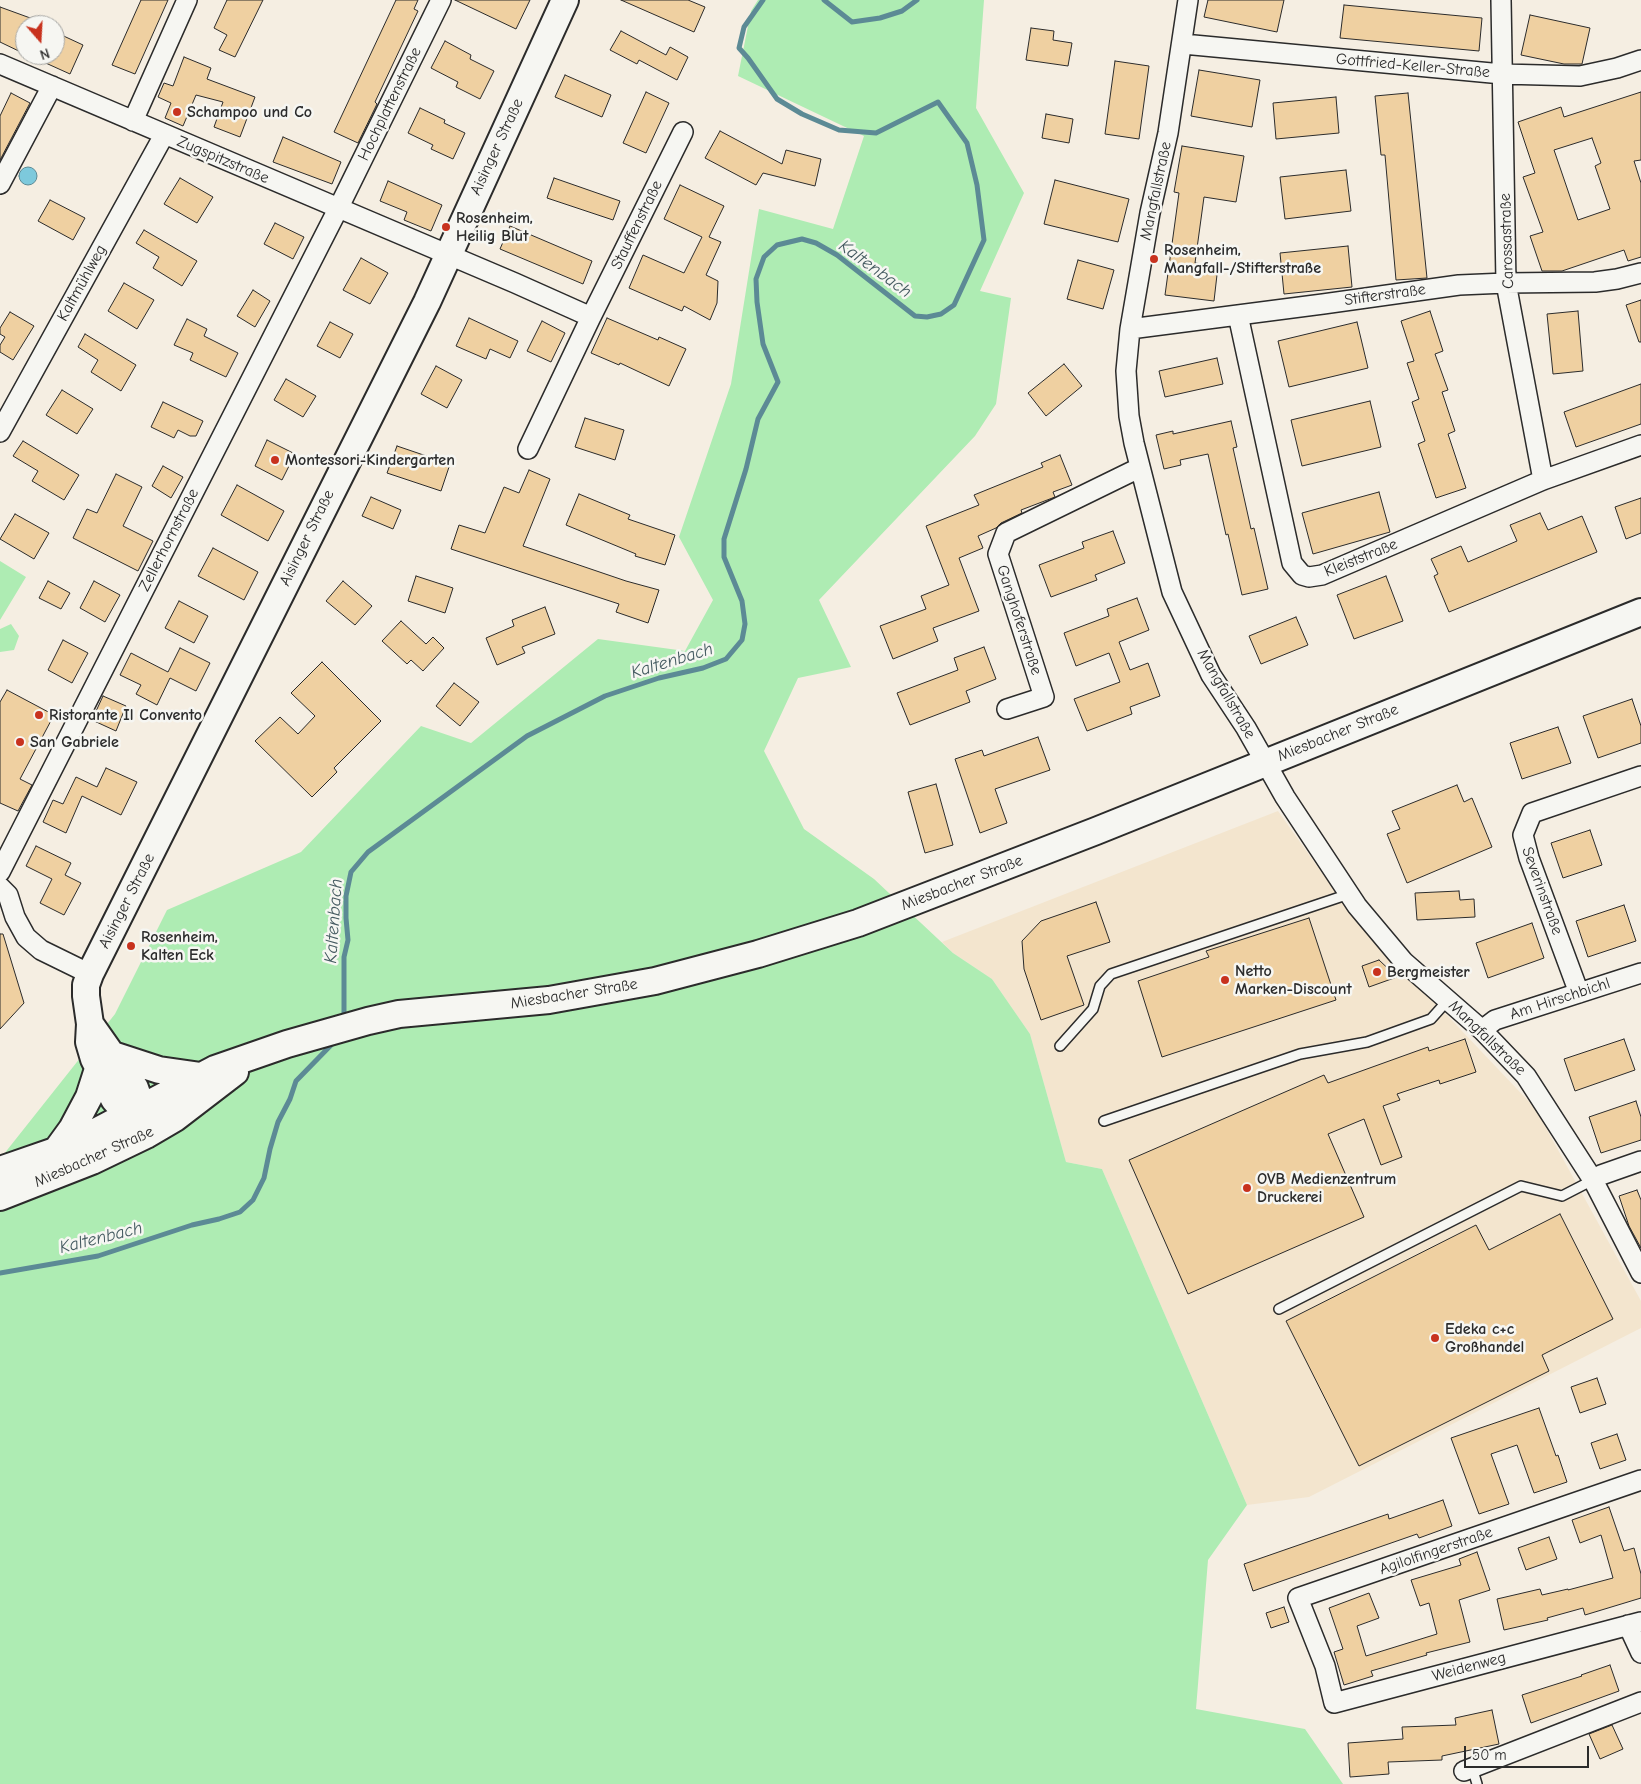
<!DOCTYPE html>
<html>
<head>
<meta charset="utf-8">
<style>
	body { margin:0 }
	#map { position:relative; width:1641px; height:1784px; overflow:hidden; background:#f5eee2; font-family:"Comic Neue",sans-serif }
	canvas { display:block }
	.north { position:absolute; left:15px; top:15px; width:50px; height:50px; box-sizing:border-box; background:#f6f6f2; border:1px solid #a5a5a2; border-radius:50%; rotate:161deg; font-size:14px; font-weight:700; line-height:20px; text-align:center; color:#2b2b2b }
	.north::after { content:''; display:block; margin:auto; width:18px; height:22px; background:#c8321e; clip-path:polygon(50% 0,100% 100%,50% 72%,0 100%) }
	.scale { position:absolute; left:1464px; top:1746px; width:125px; height:22px; box-sizing:border-box; border:2px solid #2b2b2b; border-top:0; padding-left:6px; font-size:15px; line-height:18px; white-space:nowrap; color:#2b2b2b; -webkit-text-stroke:4px #f6f6f2; paint-order:stroke }
</style>
</head>
<body>
<div id="map">
<canvas width="1641" height="1784"></canvas>
<div class="north">N</div>
<div class="scale">50 m</div>
</div>
<script>
const g = document.querySelector('canvas').getContext('2d');
g.lineJoin = 'round';
function paint(path, color) { g.fillStyle = color; g.fill(path, 'evenodd'); }
const shape = rows => new Path2D(rows.map(r => 'M' + r).join(''));
function trace(path, color, width, dash) { g.strokeStyle = color; g.lineWidth = width; g.lineCap = dash ? 'butt' : 'round'; g.setLineDash(dash || []); g.stroke(path); }
function write(font, color, halo, rows, align = 'center') {
  g.font = font + ' "Comic Neue",sans-serif'; g.lineWidth = 5; g.setLineDash([]); g.textBaseline = 'middle'; g.strokeStyle = halo; g.fillStyle = color; for (const [text, x, y, turn = 0] of rows) {
    g.save(); g.translate(x, y); g.rotate((+turn || 0) * Math.PI / 180); g.textAlign = isNaN(turn) ? turn : align; if (halo) g.strokeText(text, 0, 0); g.fillText(text, 0, 0); g.restore();
  }
}
paint(shape([
	[1278,811,1351,914,1535,1108,1641,1301,1641,1328,1309,1497,1247,1505,1102,1169,1066,1162,1030,1034,992,979,953,953,942,942]
]), '#f3e5ce');
paint(shape([
	[758,0,984,0,976,108,1024,193,980,291,1011,298,996,404,975,436,819,600,851,667,798,678,764,751,804,829,874,879,953,953,992,979,1030,1034,1066,1162,1102,1169,1247,1505,1208,1560,1196,1709,1305,1729,1343,1784,0,1784,0,1159,115,1014,167,910,301,852,421,726,471,743,598,639,685,651,713,600,679,537,731,384,759,209,833,229,864,136,738,76,751,11],
	[0,561,26,577,0,620],
	[11,624,19,636,14,650,0,652,0,629]
]), '#aeecb3');
const water = shape([
	'19 176a9 9 0 1 1 18 0a9 9 0 1 1-18 0Z'
]);
paint(water, '#7dc9dc');
trace(water, '#5c8a95', 1);
trace(shape([
	[824,0,852,22,880,18,902,11,917,0],
	[344,1020,344,957,348,940,346,918,346,896,351,872,368,852,527,736,605,696,659,678,703,668,726,659,742,640,745,624,742,601,724,557,724,539,746,469,758,419,778,382,763,344,757,302,756,279,764,257,777,245,802,239,816,243,837,255,915,316,927,317,941,314,954,305,984,240,977,185,967,143,938,102,876,133,839,130,802,114,777,99,748,58,739,48,744,27,763,0],
	[0,1273,98,1256,192,1225,219,1219,240,1212,253,1200,264,1178,270,1149,278,1122,290,1099,296,1081,336,1040]
]), '#5c8a95', 5);
const building = shape([
	[141,0,168,0,135,74,112,65,141,0],
	[227,0,263,0,235,57,219,50,227,35,214,28,227,0],
	[396,0,418,0,414,9,418,11,375,102,377,104,358,143,334,132,396,0],
	[455,0,530,0,516,29,455,0],
	[621,0,688,0,705,7,694,32,621,0],
	[1208,0,1284,0,1277,32,1204,17,1208,0],
	[1344,5,1482,18,1479,51,1340,38,1344,5],
	[0,7,44,23,44,25,25,25,25,54,0,42,0,7],
	[1530,15,1590,28,1582,64,1564,64,1521,55,1530,15],
	[1031,28,1054,31,1053,40,1072,43,1068,66,1026,60,1031,28],
	[621,31,666,55,670,47,688,57,677,80,639,60,637,64,610,50,621,31],
	[55,32,83,45,70,74,28,55,55,55,55,32],
	[445,41,471,55,470,59,494,71,480,99,456,87,458,82,431,68,445,41],
	[184,57,211,68,207,79,255,97,240,137,214,127,223,102,196,95,183,126,165,118,171,103,158,97,164,83,173,86,184,57],
	[1115,61,1149,66,1139,139,1105,134,1115,61],
	[1199,70,1260,80,1252,127,1191,116,1199,70],
	[565,75,611,95,602,117,555,97,565,75],
	[646,92,669,103,646,153,623,143,646,92],
	[1641,92,1641,160,1634,161,1641,183,1641,257,1628,261,1624,250,1562,271,1542,271,1530,236,1543,232,1523,177,1535,173,1518,122,1561,107,1564,117,1641,92],
	[1592,138,1601,163,1595,166,1610,209,1578,220,1554,150,1592,138],
	[11,93,30,103,0,160,0,116,11,93],
	[1408,93,1427,278,1396,280,1385,155,1381,155,1375,96,1408,93],
	[1336,97,1339,133,1276,139,1273,103,1336,97],
	[420,108,445,120,444,123,465,133,453,159,431,149,433,145,408,133,420,108],
	[1046,114,1073,119,1069,143,1042,138,1046,114],
	[720,131,782,164,786,150,821,159,815,186,763,173,756,185,705,158,720,131],
	[283,137,341,162,332,184,273,162,283,137],
	[1182,146,1244,156,1236,202,1204,197,1195,263,1218,266,1214,301,1165,295,1179,193,1174,192,1182,146],
	[1346,170,1351,211,1285,219,1280,177,1346,170],
	[180,178,213,197,197,223,164,204,180,178],
	[554,178,620,201,613,220,547,198,554,178],
	[1055,180,1129,199,1118,242,1044,224,1055,180],
	[388,181,442,205,431,231,404,220,407,212,380,201,388,181],
	[680,185,724,206,709,237,721,242,706,275,718,281,717,303,710,320,684,306,682,311,629,288,643,255,684,273,702,237,664,219,680,185],
	[50,200,85,218,73,240,38,221,50,200],
	[275,223,304,237,293,259,264,244,275,223],
	[510,226,592,261,583,284,500,249,510,226],
	[144,230,197,261,182,286,153,268,159,257,136,243,144,230],
	[1348,246,1352,287,1284,294,1280,253,1348,246],
	[361,258,388,273,370,304,343,290,361,258],
	[1078,260,1114,270,1103,309,1067,299,1078,260],
	[124,283,154,300,137,329,108,311,124,283],
	[253,290,270,301,255,327,237,316,253,290],
	[1641,300,1641,342,1639,342,1626,305,1641,300],
	[1430,311,1443,351,1435,354,1448,390,1442,392,1455,431,1448,434,1466,488,1436,498,1418,444,1425,441,1412,402,1419,399,1407,363,1414,361,1401,321,1430,311],
	[1578,311,1583,371,1553,374,1547,314,1578,311],
	[10,312,34,326,13,360,0,352,0,345,5,337,0,334,0,328,10,312],
	[469,318,518,341,510,358,490,349,486,359,456,346,469,318],
	[607,318,658,340,659,337,686,349,669,386,620,363,619,365,591,353,607,318],
	[187,319,207,329,204,336,238,353,226,377,190,360,193,353,174,345,187,319],
	[542,321,565,333,551,362,527,351,542,321],
	[330,322,353,334,340,358,317,346,330,322],
	[1357,322,1368,368,1289,387,1278,341,1357,322],
	[85,334,136,365,121,391,91,372,98,360,78,347,85,334],
	[1217,358,1223,384,1165,397,1159,371,1217,358],
	[1064,364,1082,386,1046,416,1028,393,1064,364],
	[436,366,462,380,447,408,421,394,436,366],
	[286,379,316,396,303,417,274,400,286,379],
	[1641,384,1641,424,1576,447,1564,412,1641,384],
	[62,390,93,409,77,434,46,415,62,390],
	[1370,401,1381,447,1302,466,1291,420,1370,401],
	[163,402,203,421,196,436,190,436,178,430,174,438,151,427,163,402],
	[585,418,624,430,615,460,575,447,585,418],
	[1231,421,1237,447,1233,448,1251,529,1254,528,1268,589,1242,595,1228,534,1226,535,1208,454,1180,460,1181,465,1164,469,1156,435,1173,431,1173,434,1231,421],
	[267,440,295,454,282,480,255,466,267,440],
	[23,441,79,475,64,500,32,481,38,471,13,456,23,441],
	[397,446,450,464,441,491,387,473,397,446],
	[1060,455,1072,485,1053,492,1055,497,1021,510,1022,513,1001,523,996,528,978,536,983,548,959,558,979,611,933,628,938,641,893,659,880,626,926,609,921,596,949,585,926,526,979,505,974,495,1043,467,1041,463,1060,455],
	[163,466,183,477,171,498,152,486,163,466],
	[529,470,550,479,523,546,626,581,659,590,648,623,616,612,619,604,451,549,459,525,485,533,504,487,519,493,529,470],
	[116,474,142,487,123,526,153,541,138,571,73,538,87,509,97,513,116,474],
	[237,485,284,511,268,541,221,515,237,485],
	[1379,492,1390,532,1313,554,1302,513,1379,492],
	[579,494,630,515,628,519,675,535,665,565,635,556,636,554,566,525,579,494],
	[371,497,401,510,393,529,362,516,371,497],
	[1641,498,1641,533,1626,539,1615,507,1641,498],
	[1540,513,1548,530,1582,516,1597,552,1449,612,1434,576,1438,574,1431,559,1461,546,1468,562,1517,541,1510,525,1540,513],
	[15,514,49,533,34,559,0,539,15,514],
	[1113,531,1125,563,1095,575,1097,580,1051,597,1039,565,1084,548,1082,542,1113,531],
	[213,548,258,572,244,600,198,576,213,548],
	[416,576,453,588,445,613,408,601,416,576],
	[1386,576,1403,621,1354,639,1337,595,1386,576],
	[48,581,70,593,61,609,39,598,48,581],
	[94,581,120,595,105,622,80,608,94,581],
	[343,581,372,606,355,625,326,601,343,581],
	[1137,598,1149,630,1119,642,1130,670,1148,663,1160,696,1130,707,1132,714,1087,731,1074,699,1120,682,1109,653,1076,666,1064,633,1109,616,1107,609,1137,598],
	[179,601,208,616,194,643,165,628,179,601],
	[545,607,555,634,522,647,525,653,497,665,486,638,514,626,512,620,545,607],
	[1296,617,1308,645,1261,664,1249,636,1296,617],
	[401,621,426,644,433,637,444,648,423,671,411,660,407,664,382,641,401,621],
	[63,640,88,653,72,683,48,670,63,640],
	[984,647,996,679,966,691,970,702,910,725,897,693,958,670,954,658,984,647],
	[180,648,210,663,196,691,170,678,157,705,136,694,141,685,120,675,131,653,168,672,180,648],
	[322,662,381,721,334,768,337,772,312,797,255,741,280,717,298,734,315,716,291,693,322,662],
	[454,683,479,702,460,726,436,706,454,683],
	[7,690,54,715,20,779,32,785,18,811,0,803,0,702,7,690],
	[103,696,126,706,116,731,92,720,103,696],
	[1632,699,1641,726,1641,743,1598,758,1583,716,1632,699],
	[1558,727,1571,763,1522,779,1510,743,1558,727],
	[1038,737,1050,770,995,789,1007,823,980,833,955,759,982,750,984,756,1038,737],
	[106,768,137,782,121,815,82,796,66,833,43,822,53,800,63,804,76,777,97,787,106,768],
	[936,784,953,845,925,853,908,792,936,784],
	[1457,785,1464,802,1472,798,1492,847,1407,883,1387,834,1400,829,1392,811,1457,785],
	[1590,830,1602,865,1563,878,1551,843,1590,830],
	[36,846,71,863,65,875,81,883,64,915,40,903,52,879,26,866,36,846],
	[1459,891,1460,900,1474,899,1475,917,1417,920,1415,893,1459,891],
	[1096,902,1110,942,1067,956,1084,1005,1041,1020,1024,969,1022,941,1041,921,1096,902],
	[1624,905,1636,941,1588,957,1576,921,1624,905],
	[1309,918,1336,1000,1162,1057,1138,981,1209,957,1206,951,1309,918],
	[1532,923,1544,958,1488,978,1476,943,1532,923],
	[0,934,3,934,24,1003,0,1029,0,934],
	[1379,960,1397,977,1369,987,1362,966,1379,960],
	[1465,1039,1476,1072,1440,1084,1439,1080,1397,1094,1400,1100,1383,1106,1402,1157,1381,1165,1364,1119,1328,1134,1364,1217,1188,1294,1129,1160,1324,1075,1328,1083,1428,1047,1429,1051,1465,1039],
	[1624,1039,1635,1070,1575,1091,1564,1059,1624,1039],
	[1636,1101,1641,1117,1641,1140,1601,1153,1589,1117,1636,1101],
	[1637,1190,1641,1200,1641,1248,1629,1226,1619,1196,1637,1190],
	[1560,1214,1613,1319,1542,1355,1549,1371,1359,1466,1286,1321,1476,1225,1489,1250,1560,1214],
	[1597,1378,1606,1404,1580,1413,1571,1387,1597,1378],
	[1539,1408,1556,1456,1558,1455,1567,1482,1534,1493,1517,1445,1491,1454,1509,1504,1479,1514,1451,1438,1539,1408],
	[1617,1434,1626,1460,1600,1469,1591,1443,1617,1434],
	[1443,1500,1452,1526,1419,1538,1417,1534,1253,1591,1244,1564,1388,1514,1389,1519,1443,1500],
	[1609,1507,1624,1551,1634,1548,1641,1574,1641,1598,1585,1615,1583,1608,1547,1618,1548,1620,1504,1630,1497,1599,1540,1589,1542,1595,1568,1589,1568,1590,1613,1578,1601,1535,1580,1543,1572,1520,1609,1507],
	[1549,1537,1557,1559,1526,1570,1518,1548,1549,1537],
	[1477,1552,1490,1590,1459,1600,1470,1642,1426,1653,1427,1655,1371,1671,1373,1676,1344,1685,1334,1652,1343,1649,1329,1608,1369,1593,1379,1618,1357,1626,1366,1656,1437,1634,1429,1603,1420,1606,1411,1580,1461,1565,1459,1559,1477,1552],
	[1284,1607,1289,1622,1271,1628,1266,1613,1284,1607],
	[1610,1665,1619,1691,1531,1723,1522,1695,1582,1676,1581,1675,1610,1665],
	[1492,1710,1499,1744,1442,1756,1442,1760,1388,1762,1389,1774,1350,1777,1348,1743,1403,1739,1402,1727,1456,1725,1455,1718,1492,1710],
	[1612,1725,1623,1749,1600,1759,1589,1734,1612,1725]
]);
paint(building, '#efd0a1');
trace(building, '#2b2b2b', 1);
const service = shape([
	[1060,1046,1093,1009,1100,986,1111,974,1349,894],
	[1104,1121,1300,1054,1367,1042,1431,1019,1448,1000],
	[1279,1309,1521,1186,1562,1196,1593,1180],
	[1472,1767,1477,1784]
]);
const minor = shape([
	[1188,0,1168,133,1150,213,1130,329,1126,371,1129,416,1134,443,1172,592,1211,675,1246,728,1285,797,1357,906,1404,962,1482,1030,1526,1076,1593,1180,1641,1273],
	[1501,0,1506,283,1543,480],
	[1183,44,1502,74,1580,76,1617,68,1641,60],
	[0,64,515,283,591,317,528,449],
	[133,121,187,0],
	[0,184,52,86],
	[1238,315,1292,563,1302,575,1309,577,1322,575,1543,480,1641,445],
	[591,317,683,132],
	[1130,329,1323,304,1459,285,1506,283,1595,282,1617,279,1641,273],
	[0,432,164,135],
	[1007,709,1044,697,998,554,1006,533,1139,468],
	[0,872,338,209,441,0],
	[0,887,8,895,15,917,26,937,41,950,90,974],
	[1579,993,1529,858,1523,835,1532,813,1641,776],
	[1482,1030,1495,1020,1641,973],
	[1593,1180,1601,1175,1641,1161],
	[1641,1480,1298,1598,1325,1666,1334,1703,1641,1622],
	[1628,1625,1641,1653],
	[1464,1771,1641,1702]
]);
const secondary = shape([
	[90,1024,135,1088,142,1108,145,1125],
	[113,1055,159,1070,201,1076],
	[146,1135,114,1099,94,1059,89,1042,90,1024,86,996,86,985,90,974,427,302,565,0],
	[56,1151,72,1129,89,1097,98,1069],
	[0,1170,55,1151,84,1138,215,1069,287,1044,368,1021,399,1014,549,1000,655,981,758,954,858,923,1096,831,1641,612],
	[0,1197,92,1161,146,1135,175,1118,235,1072]
]);
trace(service, '#2b2b2b', 12);
trace(minor, '#2b2b2b', 22);
trace(secondary, '#2b2b2b', 30);
trace(service, '#f6f6f2', 9);
trace(minor, '#f6f6f2', 19);
trace(secondary, '#f6f6f2', 26);
for (const [x, y, r, color] of [
	[177,112,5,"#c8321e"],
	[446,227,5,"#c8321e"],
	[1154,259,5,"#c8321e"],
	[275,460,5,"#c8321e"],
	[39,715,5,"#c8321e"],
	[20,742,5,"#c8321e"],
	[131,946,5,"#c8321e"],
	[1377,972,5,"#c8321e"],
	[1225,980,5,"#c8321e"],
	[1247,1188,5,"#c8321e"],
	[1435,1338,5,"#c8321e"]
]) { const dot = new Path2D(); dot.arc(x, y, r, 0, 2 * Math.PI); g.fillStyle = color; g.fill(dot); trace(dot, '#f6f6f2', 2); }
write('16px', '#2b2b2b', '#f6f6f2', [
	["Gottfried-Keller-Straße",1413,66,5],
	["Hochplattenstraße",390,104,-64],
	["Aisinger Straße",497,147,-65],
	["Zugspitzstraße",223,160,23],
	["Mangfallstraße",1156,191,-78],
	["Stauffenstraße",637,225,-64],
	["Carossastraße",1507,241,-92],
	["Kaltmühlweg",82,283,-61],
	["Stifterstraße",1385,295,-8],
	["Aisinger Straße",307,538,-64],
	["Zellerhornstraße",169,540,-63],
	["Kleiststraße",1361,558,-22],
	["Ganghoferstraße",1019,620,72],
	["Mangfallstraße",1226,694,60],
	["Miesbacher Straße",1338,733,-22],
	["Miesbacher Straße",962,883,-21],
	["Severinstraße",1542,891,70],
	["Aisinger Straße",127,901,-63],
	["Miesbacher Straße",574,994,-9],
	["Am Hirschbichl",1560,999,-18],
	["Mangfallstraße",1487,1038,44],
	["Miesbacher Straße",94,1157,-24],
	["Agilolfingerstraße",1436,1551,-19],
	["Weidenweg",1469,1667,-15]
]);
write('bold 16px', '#2b2b2b', '#f6f6f2', [
	["Schampoo und Co",187,112],
	["Rosenheim,",456,218],
	["Heilig Blut",456,236],
	["Rosenheim,",1164,250],
	["Mangfall-/Stifterstraße",1164,268],
	["Montessori-Kindergarten",285,460],
	["Ristorante Il Convento",49,715],
	["San Gabriele",30,742],
	["Rosenheim,",141,937],
	["Kalten Eck",141,955],
	["Netto",1235,971],
	["Marken-Discount",1235,989],
	["Bergmeister",1387,972],
	["OVB Medienzentrum",1257,1179],
	["Druckerei",1257,1197],
	["Edeka c+c",1445,1329],
	["Großhandel",1445,1347]
], 'left');
write('italic 18px', '#445a60', '#f6f6f2', [
	["Kaltenbach",875,269,36],
	["Kaltenbach",672,661,-17],
	["Kaltenbach",334,921,-86],
	["Kaltenbach",101,1238,-14]
]);
</script>
</body>
</html>
